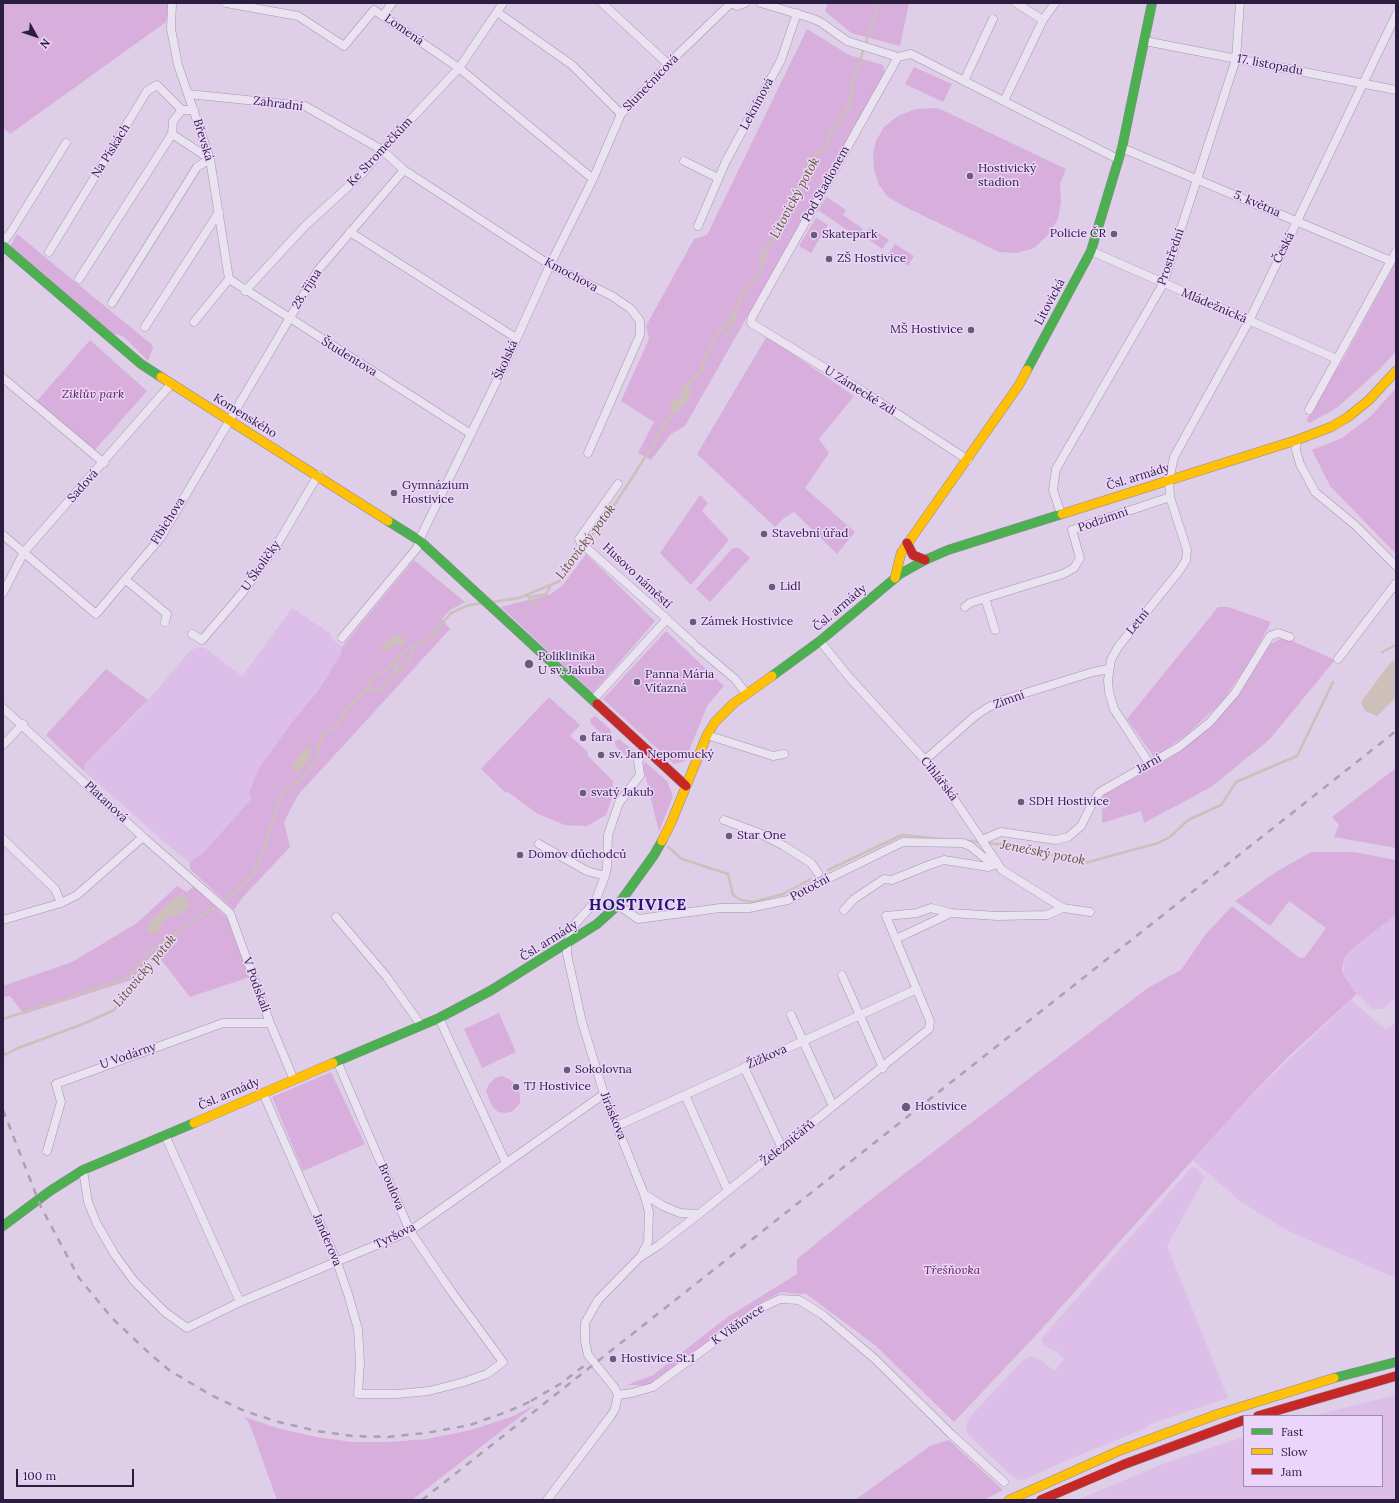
<!DOCTYPE html>
<html>
<head>
<meta charset="utf-8">
<style>
	body { margin:0 }
	#map { position:relative; width:1399px; height:1503px; overflow:hidden; background:#decee8; font-family:Lora,serif }
	canvas { display:block }
	.frame { position:absolute; inset:0; border:4px solid #2a1d3f; pointer-events:none }
	.legend { position:absolute; left:1243px; top:1415px; width:140px; height:72px; box-sizing:border-box; background:#ecd5fa; border:1px solid #9e8baf; margin:0; padding:5px 7px; list-style:none; font-size:12px; color:#2a1d3f }
	.legend li { display:flex; align-items:center; gap:8px; height:20px }
	.legend b { width:20px; border:1px solid #9e8baf }
	.north { position:absolute; left:16px; top:16px; width:40px; height:40px; -webkit-text-stroke:3px #ecd5fa; paint-order:stroke; rotate:130deg; font-size:11px; font-weight:700; line-height:16px; text-align:center; color:#2a1d3f }
	.north::after { content:''; display:block; margin:auto; width:14px; height:18px; background:#2a1d3f; clip-path:polygon(50% 0,100% 100%,50% 72%,0 100%) }
	.scale { position:absolute; left:16px; top:1469px; width:118px; height:18px; box-sizing:border-box; border:2px solid #2a1d3f; border-top:0; padding-left:5px; font-size:12px; line-height:14px; white-space:nowrap; color:#2a1d3f; -webkit-text-stroke:3px #ecd5fa; paint-order:stroke }
</style>
</head>
<body>
<div id="map">
<canvas width="1399" height="1503"></canvas>
<div class="frame"></div>
<ul class="legend">
<li><b style="height:5px;background:#4caf50"></b>Fast</li>
<li><b style="height:5px;background:#ffc107"></b>Slow</li>
<li><b style="height:5px;background:#c62828"></b>Jam</li>
</ul>
<div class="north">N</div>
<div class="scale">100 m</div>
</div>
<script>
const g = document.querySelector('canvas').getContext('2d');
g.lineJoin = 'round';
function paint(path, color) { g.fillStyle = color; g.fill(path, 'evenodd'); }
const shape = rows => new Path2D(rows.map(r => 'M' + r).join(''));
function trace(path, color, width, dash) { g.strokeStyle = color; g.lineWidth = width; g.lineCap = dash ? 'butt' : 'round'; g.setLineDash(dash || []); g.stroke(path); }
function write(font, color, halo, rows, align = 'center') {
  g.font = font + ' Lora,serif'; g.lineWidth = 3; g.setLineDash([]); g.textBaseline = 'middle'; g.strokeStyle = halo; g.fillStyle = color; for (const [text, x, y, turn = 0] of rows) {
    g.save(); g.translate(x, y); g.rotate((+turn || 0) * Math.PI / 180); g.textAlign = isNaN(turn) ? turn : align; if (halo) g.strokeText(text, 0, 0); g.fillText(text, 0, 0); g.restore();
  }
}
paint(shape([
	[292,608,331,634,332,639,342,647,341,654,318,691,292,722,258,770,249,792,251,799,204,852,190,862,176,852,84,771,85,764,136,714,191,650,199,647,205,648,242,676],
	[1396,915,1396,997,1382,1009,1372,1009,1357,994,1344,976,1344,963,1348,953,1358,944],
	[1351,1000,1386,1030,1396,1022,1396,1278,1288,1231,1240,1201,1193,1160,1240,1107],
	[1192,1167,1196,1168,1205,1177,1167,1246,1228,1398,1152,1423,1144,1429,1067,1460,1026,1479,1019,1480,1012,1476,968,1435,966,1428,968,1419,1023,1360,1031,1356,1042,1361,1054,1371,1064,1359,1057,1352,1045,1346,1041,1339],
	[1396,1395,1396,1500,1077,1500,1165,1463,1244,1437,1244,1486,1382,1486,1382,1416,1313,1416]
]), '#dcbee9');
paint(shape([
	[3,3,169,3,166,22,10,134,3,128],
	[828,3,909,3,900,46,851,33,825,11],
	[807,29,849,55,883,65,885,74,685,426,671,434,651,460,638,453,654,422,621,401,649,339,646,326,694,239,707,235],
	[914,67,952,84,943,102,905,84],
	[938,108,1066,169,1060,184,1061,201,1058,219,1047,236,1034,248,1017,253,999,252,901,205,887,196,879,185,874,169,873,154,876,141,884,127,898,116,915,109],
	[827,197,846,210,843,215,863,229,857,237,818,210],
	[816,218,828,225,811,253,799,246],
	[870,227,889,240,882,249,864,236],
	[17,234,151,344,153,348,148,361,123,336,109,333,10,247],
	[895,244,914,256,908,266,889,253],
	[1396,262,1396,351,1379,370,1338,407,1310,423,1306,421,1336,366,1339,367],
	[767,336,854,396,819,439,829,453,805,488,855,532,837,554,794,512,784,518,775,527,697,454],
	[90,340,147,391,94,451,36,402],
	[1396,388,1396,554,1330,486,1312,450,1342,438,1371,416],
	[700,495,708,503,702,511,729,540,691,585,660,553],
	[733,548,739,548,750,558,710,602,696,589],
	[586,554,655,621,593,693,501,607,551,594,563,585],
	[414,560,465,602,450,610,442,619,450,629,298,795,284,822,290,847,243,897,234,910,190,869,190,862,204,852,251,799,249,792,259,768,292,722,318,691,341,654,342,647],
	[1218,607,1228,607,1271,622,1249,663,1221,703,1185,736,1154,757,1127,719],
	[666,631,724,686,707,706,685,761,674,764,603,699],
	[1280,639,1290,640,1335,660,1269,740,1211,787,1144,823,1141,811,1102,823,1102,808,1105,809,1108,803,1102,801,1103,795,1170,758,1207,730,1239,694,1269,645],
	[106,669,148,700,85,764,84,771,46,735],
	[549,697,580,725,570,736,587,751,588,756,613,781,612,797,606,815,587,826,565,825,538,814,508,792,506,793,481,769],
	[595,716,610,729,611,732,610,736,604,736,591,724,590,719],
	[619,739,634,751,635,753,633,757,628,757,616,747,615,741],
	[645,762,667,781,673,796,659,832,643,766],
	[1396,768,1396,848,1334,837,1339,825,1332,817],
	[1311,852,1354,852,1396,860,1396,915,1358,944,1348,953,1344,960,1342,969,1344,976,1357,994,1288,1057,1240,1107,1037,1334,954,1422,875,1345,805,1293,800,1294,781,1292,757,1305,651,1385,627,1385,653,1375,726,1318,797,1274,797,1259,861,1207,1149,987,1181,970,1205,935,1232,906,1300,958,1305,957,1326,928,1289,901,1270,926,1235,901,1276,872],
	[177,886,187,892,194,886,228,919,250,977,190,997,155,952,131,980,24,1014,10,996,3,997,3,986,72,962,137,923],
	[499,1013,516,1052,482,1068,464,1029],
	[331,1072,365,1144,303,1171,272,1097],
	[502,1076,509,1079,518,1086,520,1095,520,1103,513,1111,506,1113,498,1112,492,1106,486,1091,489,1084,495,1078],
	[535,1405,412,1500,277,1500,250,1425,245,1417,277,1428,316,1437,352,1442,388,1442,427,1439,471,1430,511,1417],
	[949,1440,1003,1490,984,1500,855,1500,930,1446]
]), '#d8afdc');
paint(shape([
	[685,383,692,392,687,401,679,411,672,411,670,408,674,397,676,400,675,406,685,388,681,388,681,386,685,385],
	[396,634,404,638,405,644,403,645,395,644,388,650,379,650],
	[1396,659,1396,698,1377,716,1365,711,1361,702,1390,663],
	[310,746,311,758,297,774,291,767,304,750],
	[183,894,188,899,189,905,187,908,177,916,170,916,163,922,159,931,150,934,147,930,149,923,173,899]
]), '#cdc0ba');
trace(shape([
	[762,265,766,258,766,252],
	[725,336,734,321,735,312],
	[687,389,690,382,702,369,706,355,717,335,735,312,742,294,758,276,762,264,761,255,780,231,817,154,827,147,827,139,849,107,852,92,851,87,879,3],
	[526,595,531,597,546,594,550,587],
	[526,595,537,606],
	[492,602,519,598,560,581,572,560,606,518,655,442,662,428,676,409],
	[1382,652,1396,645],
	[395,676,397,661],
	[367,688,380,691,406,664,412,655,412,648],
	[966,841,981,842],
	[986,843,1011,845,1085,863,1158,843,1170,837,1188,820,1221,805,1236,782,1297,756,1333,682],
	[668,847,682,859,728,874,733,895,741,900,753,902,783,894,811,879],
	[828,870,902,835,943,839],
	[222,903,246,883,254,872,265,847,279,799,283,792,302,778,317,760,319,744,323,734,336,727,347,710,368,687,372,678,378,673,384,671,395,664,400,655,405,651,429,639,451,613,469,605,483,603],
	[3,1019,128,978,147,954,172,936],
	[3,1049,4,1056],
	[3,1056,18,1048,83,1024,114,1010,149,965,176,933,218,905]
]), '#cdc0ba', 2.5);
const street = shape([
	[172,3,171,29,178,65,210,159,229,279],
	[226,3,298,16,344,46,374,10,459,68,593,179],
	[602,3,668,64],
	[731,3,737,6,745,3],
	[761,3,814,19,822,23,847,41,898,57],
	[1016,3,1043,20],
	[497,12,572,65,621,114],
	[383,16,392,3],
	[1145,41,1396,90],
	[964,81,993,19],
	[188,94,305,106,382,150,404,170,550,265,612,296,631,309,640,321,640,335,588,453],
	[1004,101,1043,20,1055,3],
	[1122,148,1391,261],
	[684,161,718,178],
	[698,226,726,161,781,60,797,13],
	[350,232,516,338],
	[3,242,11,232,66,143],
	[1091,251,1337,359],
	[49,252,147,91,157,85,182,110],
	[79,279,172,134,173,121,182,110,194,110],
	[229,279,471,434],
	[245,291,305,226,363,173,382,150,459,68,503,3],
	[112,303,197,167,210,159,172,134],
	[194,322,229,279],
	[145,327,219,212],
	[3,378,104,463],
	[1309,410,1396,252],
	[1297,440,1296,450,1300,464,1315,492,1355,525,1396,566],
	[968,460,864,392,751,323,752,317,898,57,911,54,1118,159],
	[1061,514,1053,490,1056,469,1163,284,1236,59,1240,3],
	[3,535,96,614,161,537,318,270,404,170],
	[126,580,167,614,165,622],
	[3,593,24,552,171,384],
	[965,607,970,603,985,598],
	[671,623,693,643],
	[995,630,985,598,1063,574,1074,568,1080,558,1072,530,1170,497],
	[192,634,202,640,243,592,278,543,318,475],
	[342,638,417,548,422,534,505,364,550,265,593,179,621,114,668,64,731,3],
	[820,641,849,677,925,760,950,793,1002,870,1063,908,1090,912],
	[697,647,735,679,746,693],
	[1338,659,1396,583],
	[593,700,667,619,581,543,579,539,618,484],
	[3,708,143,837,230,913,270,1023,294,1080],
	[707,735,773,756,784,754],
	[3,745,23,724],
	[925,760,975,716,987,708,1003,700,1093,672,1109,669],
	[1149,763,1114,709,1109,692,1108,680,1111,660,1118,647,1180,570,1186,560,1187,550,1170,497,1169,480,1174,457,1249,321,1396,15],
	[724,820,759,833,784,846,811,863,818,873],
	[3,839,55,889,61,903],
	[982,840,1001,832,1056,840,1068,837,1081,826,1093,802,1100,792,1179,747,1210,722,1235,693,1270,636,1278,633,1290,637],
	[539,844,587,871,605,876],
	[618,905,638,919,720,908,749,908,788,900,819,883,903,842,963,843,970,846,986,859,993,858],
	[844,910,854,899,884,879,892,880,929,865,944,860,988,867,997,864],
	[336,917,386,976,421,1025],
	[3,920,61,903,77,895,143,837],
	[896,939,951,913,997,916,1047,915,1063,908],
	[842,975,883,1068],
	[791,1015,833,1106],
	[439,1018,506,1163],
	[744,1067,782,1148],
	[263,1093,337,1262,348,1294,358,1329,360,1363,358,1394,398,1394,429,1391,464,1382,487,1374,503,1362,451,1291,410,1231,337,1061],
	[685,1095,728,1191],
	[617,1126,917,989],
	[165,1135,240,1302],
	[47,1151,61,1102,56,1084,223,1023,270,1023],
	[83,1170,88,1202,97,1224,115,1255,134,1281,165,1312,187,1328,240,1302,410,1231,604,1094],
	[644,1194,663,1206,680,1213,699,1214],
	[642,1256,659,1245,699,1214,929,1029,930,1021,886,916,917,913,931,908,951,913],
	[618,1395,614,1387,588,1355,585,1341,585,1323,598,1300,641,1256,648,1242,649,1212,644,1194,604,1094,582,1022,567,954,567,944,575,924,595,902,605,876,607,867,608,835,619,803,640,775,638,760,647,750],
	[618,1395,632,1393,653,1387,759,1309,780,1299,799,1300,823,1315,875,1359,951,1434,1004,1482],
	[547,1500,610,1417,615,1409,618,1395]
]);
const fast = shape([
	[3,246,141,364,161,377],
	[1027,370,1091,251,1122,148,1152,3],
	[388,521,420,541,597,704],
	[772,676,820,641,900,574,925,560,948,550,1062,514],
	[333,1063,439,1018,490,991,597,924,618,905,654,855,662,841],
	[3,1226,50,1191,83,1170,194,1123],
	[1334,1378,1396,1362]
]);
const slow = shape([
	[161,377,388,521],
	[1062,514,1297,440,1331,427,1348,417,1369,400,1396,371],
	[895,578,901,553,1019,385,1027,370],
	[662,841,671,823,707,735,715,722,734,703,772,676],
	[194,1123,333,1063],
	[1009,1500,1121,1450,1218,1414,1334,1378]
]);
const jam = shape([
	[907,543,913,555,925,560],
	[597,704,686,786],
	[1258,1416,1396,1376],
	[1041,1500,1125,1464,1244,1420]
]);
trace(street, '#a397ae', 9);
trace(fast, '#93879e', 10);
trace(slow, '#93879e', 10);
trace(jam, '#93879e', 10);
trace(street, '#eae2f0', 8);
trace(fast, '#4caf50', 9);
trace(slow, '#ffc107', 9);
trace(jam, '#c62828', 9);
trace(shape([
	[3,1110,41,1207,79,1278,112,1318,150,1354,169,1370,209,1394,247,1412,279,1422,317,1431,352,1436,388,1437,426,1433,470,1425,509,1411,536,1399],
	[531,1401,560,1384,589,1362],
	[422,1500,1396,731]
]), '#a9a1b0', 2.5, [7, 7]);
for (const [x, y, r, color] of [
	[970,176,4,"#695b7a"],
	[1114,234,4,"#695b7a"],
	[814,235,4,"#695b7a"],
	[829,259,4,"#695b7a"],
	[971,330,4,"#695b7a"],
	[394,493,4,"#695b7a"],
	[764,534,4,"#695b7a"],
	[772,587,4,"#695b7a"],
	[693,622,4,"#695b7a"],
	[529,664,5,"#695b7a"],
	[637,682,4,"#695b7a"],
	[583,738,4,"#695b7a"],
	[601,755,4,"#695b7a"],
	[583,793,4,"#695b7a"],
	[1021,802,4,"#695b7a"],
	[729,836,4,"#695b7a"],
	[520,855,4,"#695b7a"],
	[567,1070,4,"#695b7a"],
	[516,1087,4,"#695b7a"],
	[906,1107,5,"#695b7a"],
	[613,1359,4,"#695b7a"]
]) { const dot = new Path2D(); dot.arc(x, y, r, 0, 2 * Math.PI); g.fillStyle = color; g.fill(dot); trace(dot, '#ecd5fa', 1.5); }
write('12px', '#2a1d3f', '#ecd5fa', [
	["Lomená",404,30,35],
	["17. listopadu",1270,65,11],
	["Slunečnicová",651,83,-46],
	["Zahradní",278,104,7],
	["Leknínová",757,104,-62],
	["Břevská",203,140,73],
	["Na Pískách",111,151,-58],
	["Ke Stromečkům",380,152,-47],
	["Pod Stadionem",826,184,-61],
	["5. května",1257,204,23],
	["Česká",1284,248,-64],
	["Prostřední",1171,257,-71],
	["Kmochova",571,275,28],
	["28. října",307,289,-58],
	["Litovická",1050,302,-62],
	["Mládežnická",1214,306,23],
	["Študentova",349,357,32],
	["Školská",506,360,-66],
	["U Zámecké zdi",860,391,32],
	["Komenského",245,416,32],
	["Čsl. armády",1138,477,-17],
	["Sadová",83,486,-48],
	["Podzimní",1103,520,-19],
	["Fibichova",168,521,-58],
	["U Školičky",261,566,-55],
	["Husovo náměstí",637,576,43],
	["Čsl. armády",840,608,-40],
	["Letní",1138,622,-51],
	["Zimní",1009,700,-20],
	["Jarní",1149,764,-29],
	["Cihlářská",939,779,52],
	["Platanová",106,802,43],
	["Potoční",810,888,-28],
	["Čsl. armády",549,941,-32],
	["V Podskalí",256,985,70],
	["U Vodárny",128,1056,-19],
	["Žižkova",767,1057,-24],
	["Čsl. armády",229,1094,-23],
	["Jiráskova",613,1116,68],
	["Železničářů",788,1143,-39],
	["Broulova",391,1187,67],
	["Tyršova",395,1236,-26],
	["Janderova",327,1240,67],
	["K Višňovce",738,1325,-35]
]);
write('12px', '#2a1d3f', '#ecd5fa', [
	["Hostivický",978,169],
	["stadion",978,183],
	["Policie ČR",1106,234,"right"],
	["Skatepark",822,235],
	["ZŠ Hostivice",837,259],
	["MŠ Hostivice",963,330,"right"],
	["Gymnázium",402,486],
	["Hostivice",402,500],
	["Stavební úřad",772,534],
	["Lidl",780,587],
	["Zámek Hostivice",701,622],
	["Poliklinika",538,657],
	["U sv. Jakuba",538,671],
	["Panna Mária",645,675],
	["Víťazná",645,689],
	["fara",591,738],
	["sv. Jan Nepomucký",609,755],
	["svatý Jakub",591,793],
	["SDH Hostivice",1029,802],
	["Star One",737,836],
	["Domov důchodců",528,855],
	["Sokolovna",575,1070],
	["TJ Hostivice",524,1087],
	["Hostivice",915,1107],
	["Hostivice St.1",621,1359]
], 'left');
write('italic 12px', '#5e2154', '#ecd5fa', [
	["Ziklův park",93,395],
	["Třešňovka",952,1271]
]);
write('italic 13px', '#60582b', '#ecd5fa', [
	["Litovický potok",795,198,-62],
	["Litovický potok",586,542,-53],
	["Jenečský potok",1043,853,11],
	["Litovický potok",145,971,-50]
]);
g.letterSpacing = '1px';
write('bold 16px', '#221771', '#ecd5fa', [
	["HOSTIVICE",638,905]
]);
g.letterSpacing = '0px';
</script>
</body>
</html>
